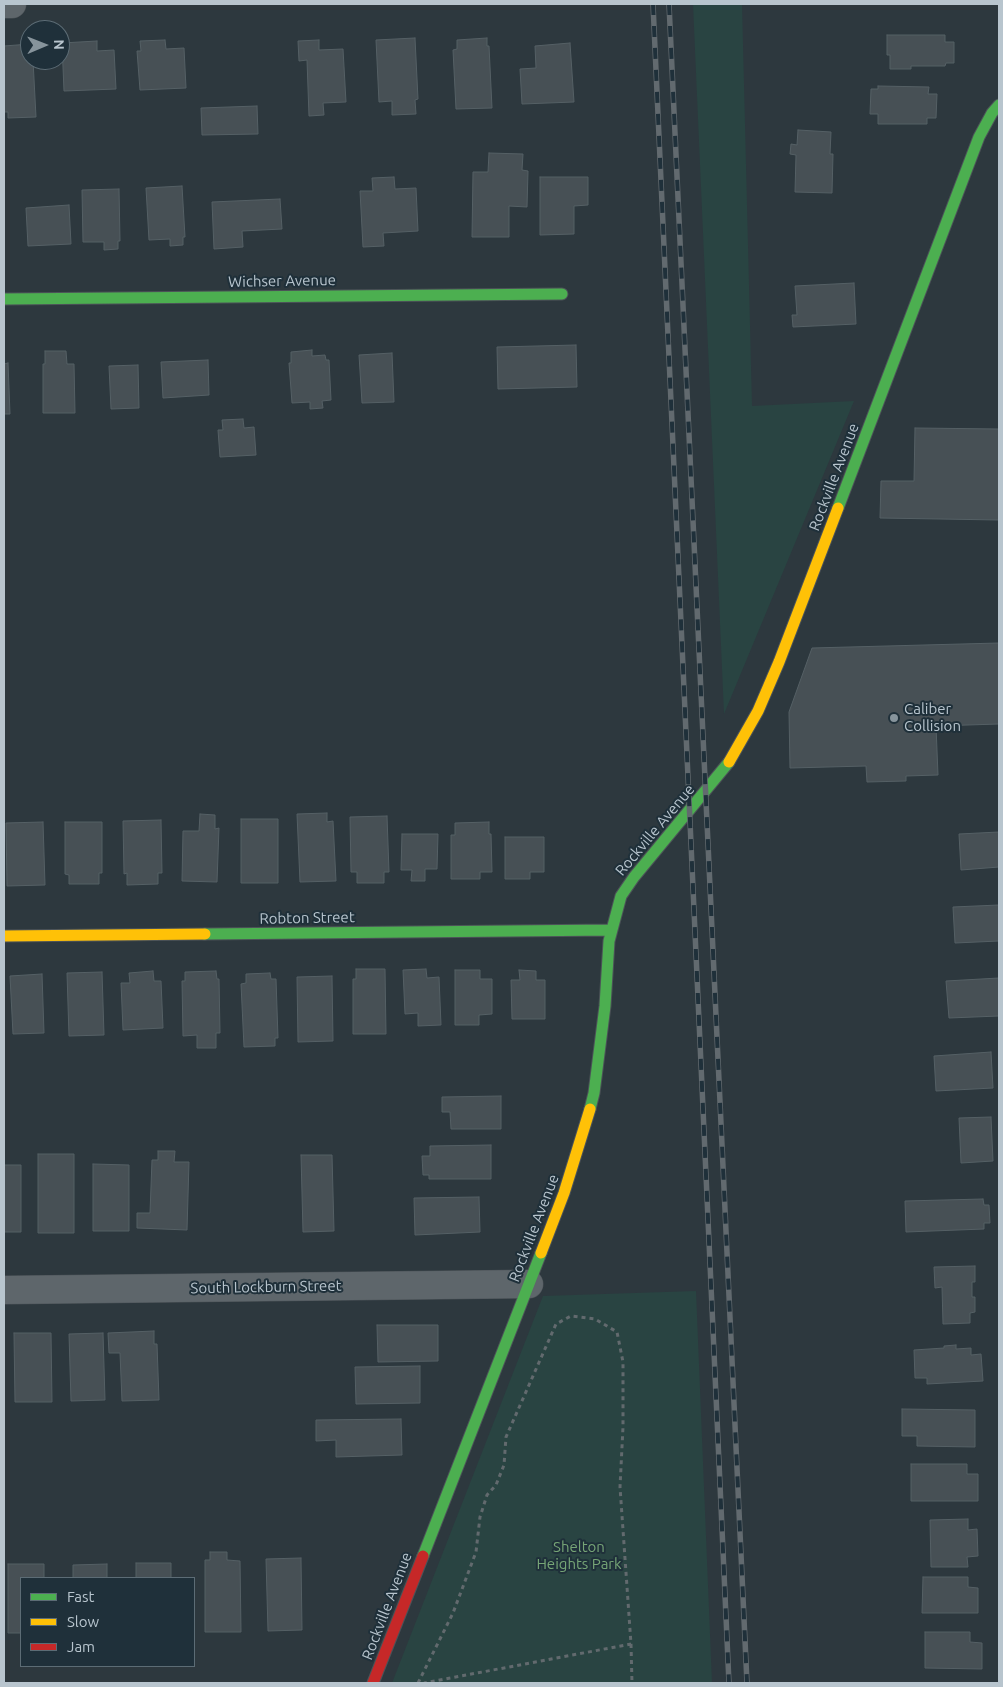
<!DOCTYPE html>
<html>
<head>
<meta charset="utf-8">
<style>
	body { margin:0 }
	#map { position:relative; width:1003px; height:1687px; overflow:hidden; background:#2d383e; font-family:Ubuntu,sans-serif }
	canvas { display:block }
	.frame { position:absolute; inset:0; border:5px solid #b8c5ce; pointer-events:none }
	.legend { position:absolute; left:20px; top:1577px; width:175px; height:90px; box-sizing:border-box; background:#1f303a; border:1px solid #5c6c75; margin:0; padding:6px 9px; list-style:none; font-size:15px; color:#b8c5ce }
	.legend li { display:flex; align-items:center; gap:10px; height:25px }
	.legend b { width:25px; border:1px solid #5c6c75 }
	.north { position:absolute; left:20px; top:20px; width:50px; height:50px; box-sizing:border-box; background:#1f303a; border:1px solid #5c6c75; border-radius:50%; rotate:89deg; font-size:14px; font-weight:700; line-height:20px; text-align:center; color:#b8c5ce }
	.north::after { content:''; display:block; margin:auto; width:18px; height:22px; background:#87949c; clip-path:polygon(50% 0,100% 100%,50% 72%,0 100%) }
</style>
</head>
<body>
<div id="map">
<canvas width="1003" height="1687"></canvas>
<div class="frame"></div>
<ul class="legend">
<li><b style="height:6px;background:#4caf50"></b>Fast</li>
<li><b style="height:6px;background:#ffc107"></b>Slow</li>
<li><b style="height:6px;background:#c62828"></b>Jam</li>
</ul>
<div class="north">N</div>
</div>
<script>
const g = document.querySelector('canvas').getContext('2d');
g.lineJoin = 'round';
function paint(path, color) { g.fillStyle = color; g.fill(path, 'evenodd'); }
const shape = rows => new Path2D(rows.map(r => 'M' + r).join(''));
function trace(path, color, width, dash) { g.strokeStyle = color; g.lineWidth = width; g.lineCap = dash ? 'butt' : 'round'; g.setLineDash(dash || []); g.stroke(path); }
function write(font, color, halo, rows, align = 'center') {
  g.font = font + ' Ubuntu,sans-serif'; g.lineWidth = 4; g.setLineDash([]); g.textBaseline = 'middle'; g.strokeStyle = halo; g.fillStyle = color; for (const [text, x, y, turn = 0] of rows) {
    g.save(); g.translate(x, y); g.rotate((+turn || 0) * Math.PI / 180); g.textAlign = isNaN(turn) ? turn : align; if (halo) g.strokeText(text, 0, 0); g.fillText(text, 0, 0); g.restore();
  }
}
paint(shape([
	[693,4,742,4,752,406,854,401,724,714],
	[696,1291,712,1683,392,1683,543,1296]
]), '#294442');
const building = shape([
	[887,35,945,35,945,42,954,42,954,63,946,63,945,66,911,66,911,69,890,69,890,55,887,55,887,35],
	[415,38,418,99,415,100,416,114,392,115,392,101,379,102,376,40,415,38],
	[487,38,487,46,489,46,492,108,456,109,453,50,457,49,457,40,487,38],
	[165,40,166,49,184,48,186,88,140,90,137,51,141,51,140,41,165,40],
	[319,40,319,50,343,49,346,102,323,103,324,115,309,116,307,60,299,61,298,41,319,40],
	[97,41,97,51,114,50,116,89,64,91,62,43,97,41],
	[570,43,574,102,522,104,520,69,536,68,535,46,570,43],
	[30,44,30,60,33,60,36,117,8,118,8,112,4,112,4,46,30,44],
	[878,86,929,87,928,94,937,94,936,118,927,118,927,124,878,124,878,114,870,114,871,89,878,89,878,86],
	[257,106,258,134,202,135,201,108,257,106],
	[798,130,831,132,830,154,833,154,832,193,795,192,796,155,790,154,791,144,797,145,798,130],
	[489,153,523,154,522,170,528,171,527,207,509,206,509,237,472,237,473,172,488,172,489,153],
	[394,177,395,189,416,188,418,231,383,233,384,246,363,247,360,191,373,191,372,178,394,177],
	[540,177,588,177,588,205,574,206,574,234,540,235,540,177],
	[182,186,185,237,183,237,183,245,170,246,170,239,149,240,146,188,182,186],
	[119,189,120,241,118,241,118,249,104,250,104,242,83,242,82,190,119,189],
	[280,199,282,229,242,231,243,247,214,249,212,202,280,199],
	[69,205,71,244,28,246,26,208,69,205],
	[854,283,856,324,793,327,792,315,797,315,795,286,854,283],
	[576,345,577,387,498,389,497,347,576,345],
	[312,350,312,356,325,355,326,360,329,360,331,400,322,401,323,408,310,409,310,402,292,403,289,363,291,363,291,352,312,350],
	[45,351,66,351,67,364,74,364,75,413,43,413,43,364,45,364,45,351],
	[392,353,394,402,362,403,359,355,392,353],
	[208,360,209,395,163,398,161,362,208,360],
	[8,363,10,414,4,414,4,364,8,363],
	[138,365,139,408,111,409,109,366,138,365],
	[243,419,244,428,254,427,256,455,220,457,218,430,223,430,222,420,243,419],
	[915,428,999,429,999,520,880,518,881,481,914,481,915,428],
	[999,643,999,724,936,726,938,775,906,776,906,781,867,782,866,766,790,768,789,712,812,648,999,643],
	[327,813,327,822,333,821,336,881,300,882,297,814,327,813],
	[200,814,215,815,215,829,219,828,217,882,182,881,183,831,199,831,200,814],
	[387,816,389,872,384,872,384,883,357,883,357,872,351,872,350,817,387,816],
	[241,819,278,819,278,883,241,883,241,819],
	[161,820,162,873,158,873,158,884,127,885,127,873,124,874,123,821,161,820],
	[43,822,45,885,7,886,6,823,43,822],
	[65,822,102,822,102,873,99,873,99,884,69,884,69,875,65,874,65,822],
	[489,822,489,834,491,834,492,872,480,872,480,879,451,879,451,835,455,835,455,823,489,822],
	[999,832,999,867,961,870,959,834,999,832],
	[402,834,438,834,437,869,425,869,425,881,411,881,412,870,401,870,402,834],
	[505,837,544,837,544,872,530,872,530,879,505,879,505,837],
	[999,905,999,941,955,943,953,907,999,905],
	[356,969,385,969,386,1034,353,1034,353,979,356,979,356,969],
	[426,969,427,978,439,977,441,1025,418,1026,418,1013,405,1014,403,970,426,969],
	[455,970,480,970,480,979,492,979,492,1014,479,1015,479,1025,455,1025,455,970],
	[519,970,536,971,536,980,545,980,545,1019,512,1019,511,980,520,980,519,970],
	[153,971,154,981,161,981,163,1028,123,1030,121,983,130,983,129,973,153,971],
	[216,971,217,979,219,979,220,1033,216,1033,216,1048,197,1048,197,1035,183,1036,182,981,185,981,185,972,216,971],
	[102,972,104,1035,69,1036,67,973,102,972],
	[270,973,271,979,276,979,278,1038,275,1038,275,1046,244,1047,241,984,246,983,246,974,270,973],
	[42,974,44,1033,13,1034,10,976,42,974],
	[332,976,333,1041,298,1042,297,977,332,976],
	[999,978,999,1016,949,1018,946,981,999,978],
	[991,1052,993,1088,936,1091,934,1056,991,1052],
	[501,1096,501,1129,451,1129,450,1112,442,1112,442,1097,501,1096],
	[991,1117,993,1161,961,1163,959,1118,991,1117],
	[491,1145,491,1179,429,1179,429,1175,423,1175,422,1156,430,1156,430,1146,491,1145],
	[158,1151,175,1151,174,1162,189,1162,187,1230,137,1228,137,1213,150,1213,152,1160,158,1160,158,1151],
	[38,1154,74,1154,74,1233,38,1233,38,1154],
	[301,1155,332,1155,334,1231,303,1232,301,1155],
	[93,1164,129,1165,129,1231,93,1231,93,1164],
	[4,1165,21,1165,21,1232,4,1232,4,1165],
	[479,1197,480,1232,415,1235,414,1198,479,1197],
	[983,1199,984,1205,989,1205,990,1223,984,1223,984,1229,906,1232,905,1201,983,1199],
	[975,1266,975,1282,972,1282,972,1297,975,1297,975,1312,970,1313,970,1323,943,1324,942,1287,935,1288,934,1267,975,1266],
	[377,1325,438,1325,438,1361,378,1362,377,1325],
	[154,1331,154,1344,157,1344,159,1400,122,1401,120,1353,109,1353,108,1333,154,1331],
	[14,1333,51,1333,52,1402,15,1402,14,1333],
	[103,1333,105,1400,71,1401,69,1334,103,1333],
	[956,1345,956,1349,971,1348,971,1355,981,1354,983,1381,927,1384,927,1378,915,1378,914,1350,944,1348,944,1346,956,1345],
	[420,1366,420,1403,356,1404,355,1367,420,1366],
	[902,1409,975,1410,975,1447,917,1446,917,1436,902,1436,902,1409],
	[401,1419,402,1455,336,1457,336,1440,316,1441,316,1420,401,1419],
	[911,1464,967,1464,967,1474,978,1474,978,1501,911,1501,911,1464],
	[968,1519,968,1530,977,1529,978,1556,967,1557,968,1567,931,1567,930,1520,968,1519],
	[210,1552,227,1552,227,1560,240,1561,241,1632,205,1632,205,1560,210,1560,210,1552],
	[301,1558,302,1630,268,1631,266,1559,301,1558],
	[136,1563,171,1563,171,1578,136,1578,136,1563],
	[8,1564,44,1564,44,1578,21,1578,21,1633,8,1633,8,1564],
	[107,1564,107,1578,73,1578,73,1565,107,1564],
	[923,1577,968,1577,968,1587,978,1588,978,1613,922,1613,923,1577],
	[925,1632,970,1632,970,1642,982,1643,982,1669,925,1668,925,1632]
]);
paint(building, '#475055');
trace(building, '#556065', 1);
const street = shape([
	[4,4,12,4],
	[4,1290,529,1284]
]);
const fast = shape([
	[4,299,562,294],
	[838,508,979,137,992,113,999,105],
	[205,934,611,930],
	[590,1109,594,1093,605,1006,609,941,621,896,634,877,729,762],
	[423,1556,541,1253]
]);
const slow = shape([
	[729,762,758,711,779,662,838,508],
	[4,936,205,934],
	[541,1253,564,1193,590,1109]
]);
const jam = shape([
	[373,1683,423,1556]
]);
trace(street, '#4c5358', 29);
trace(fast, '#4c5358', 13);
trace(slow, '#4c5358', 13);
trace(jam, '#4c5358', 13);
trace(shape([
	[631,1644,632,1683],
	[418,1683,453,1613,476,1552,480,1517,487,1495,496,1485,504,1465,506,1437,556,1324,571,1316,595,1319,617,1332,623,1362,623,1427,620,1487,631,1644,424,1683]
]), '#626a6e', 3, [4, 4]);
trace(street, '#5e666b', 28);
trace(fast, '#4caf50', 11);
trace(slow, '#ffc107', 11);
trace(jam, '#c62828', 11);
const rail = shape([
	[653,4,729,1683],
	[669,4,747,1683]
]);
trace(rail, '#626a6f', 5.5);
trace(rail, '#1f303a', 4, [11]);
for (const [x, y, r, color] of [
	[894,718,5,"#87949c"]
]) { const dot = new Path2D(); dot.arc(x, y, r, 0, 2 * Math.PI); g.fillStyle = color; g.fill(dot); trace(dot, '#1f303a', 2); }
write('15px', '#b8c5ce', '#1f303a', [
	["Wichser Avenue",282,281,-1],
	["Rockville Avenue",834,477,-69],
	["Rockville Avenue",655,830,-50],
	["Robton Street",307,918,-1],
	["Rockville Avenue",534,1228,-69],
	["South Lockburn Street",266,1287,-1],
	["Rockville Avenue",387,1606,-69]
]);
write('15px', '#b8c5ce', '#1f303a', [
	["Caliber",904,709],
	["Collision",904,726]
], 'left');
write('15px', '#76a576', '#1f303a', [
	["Shelton",579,1547],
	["Heights Park",579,1564]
]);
</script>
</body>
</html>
